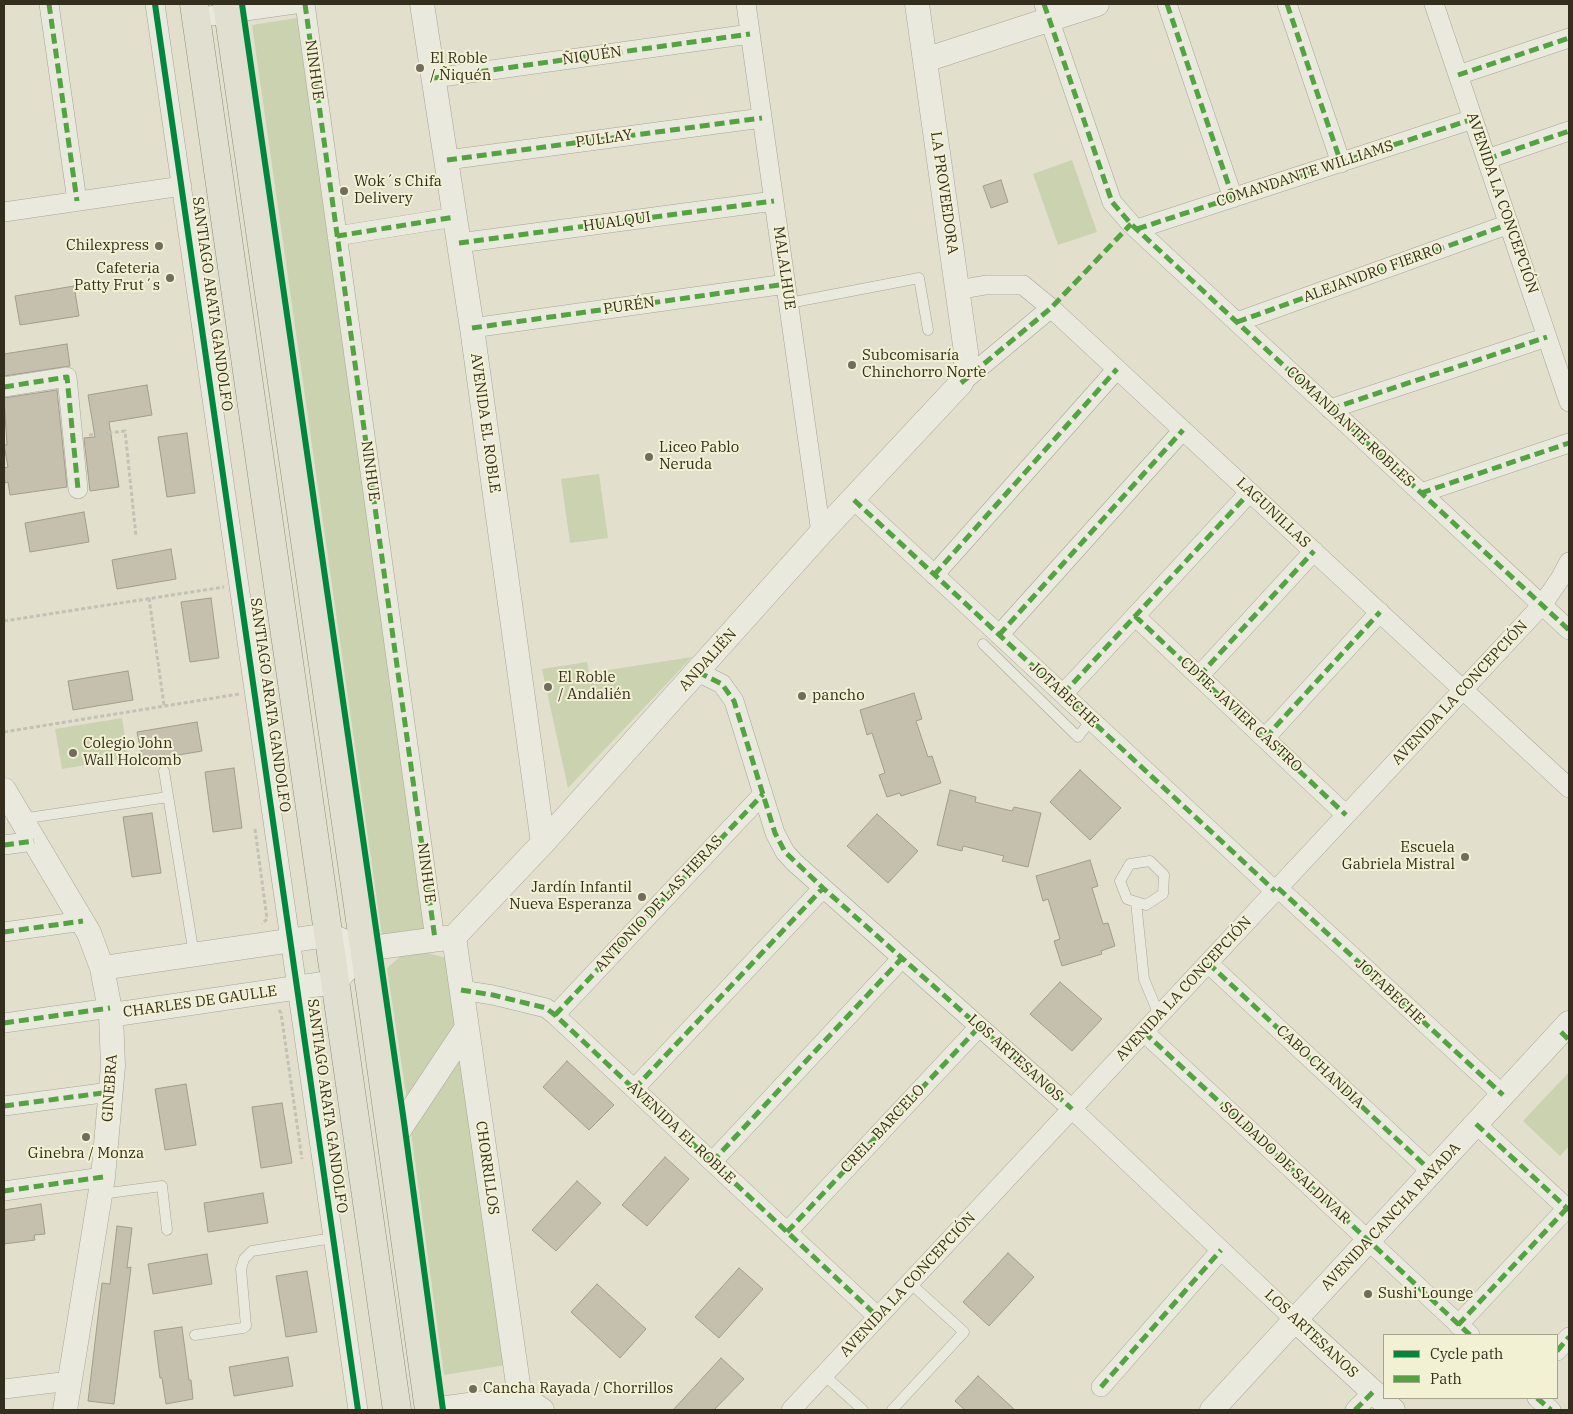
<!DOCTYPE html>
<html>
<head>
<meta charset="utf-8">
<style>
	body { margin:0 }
	#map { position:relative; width:1573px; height:1414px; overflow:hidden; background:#e2e0cc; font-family:"IBM Plex Serif",serif }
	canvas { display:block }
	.frame { position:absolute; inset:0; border:5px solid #342e1f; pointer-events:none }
	.legend { position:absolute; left:1383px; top:1334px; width:175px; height:65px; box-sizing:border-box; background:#f2f1d3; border:1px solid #a6a38b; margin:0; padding:6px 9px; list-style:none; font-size:15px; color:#342e1f }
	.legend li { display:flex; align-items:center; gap:10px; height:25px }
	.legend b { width:25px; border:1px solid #a6a38b }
</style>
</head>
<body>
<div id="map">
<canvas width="1573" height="1414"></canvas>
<div class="frame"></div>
<ul class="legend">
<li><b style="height:6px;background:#00873e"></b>Cycle path</li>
<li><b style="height:6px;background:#53a441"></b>Path</li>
</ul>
</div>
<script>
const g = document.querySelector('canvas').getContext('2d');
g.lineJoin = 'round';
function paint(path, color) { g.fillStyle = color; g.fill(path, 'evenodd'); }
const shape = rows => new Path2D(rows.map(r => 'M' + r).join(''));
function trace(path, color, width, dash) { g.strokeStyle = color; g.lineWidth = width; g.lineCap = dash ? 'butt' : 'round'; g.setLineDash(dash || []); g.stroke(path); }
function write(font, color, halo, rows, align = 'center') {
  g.font = font + ' "IBM Plex Serif",serif'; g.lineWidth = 4; g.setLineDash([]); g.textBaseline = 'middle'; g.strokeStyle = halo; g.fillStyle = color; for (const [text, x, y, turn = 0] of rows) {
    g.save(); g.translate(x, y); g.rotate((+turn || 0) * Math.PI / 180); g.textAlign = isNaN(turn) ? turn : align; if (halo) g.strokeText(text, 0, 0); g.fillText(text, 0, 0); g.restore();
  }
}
paint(shape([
	[297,18,424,929,382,935,252,25],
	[1072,160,1097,232,1058,245,1033,174],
	[599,474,608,538,570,543,561,479],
	[692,657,568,788,542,669,587,662,589,673],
	[122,718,128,758,62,769,55,729],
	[424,952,450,959,459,1024,407,1100,387,968,401,956],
	[463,1050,506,1365,444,1375,411,1132],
	[1569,1072,1569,1146,1560,1156,1523,1121]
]), '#cad2b0');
const building = shape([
	[1001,180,1008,202,991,208,983,186,1001,180],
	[74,286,79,316,20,325,15,296,74,286],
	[67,344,70,366,4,376,4,354,67,344],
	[147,385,152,415,109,422,119,487,90,491,84,438,95,437,88,395,147,385],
	[57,390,67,487,10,495,8,482,5,483,4,473,4,468,8,467,4,445,7,445,4,398,57,390],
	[187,433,195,493,167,497,158,437,187,433],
	[84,512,89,542,30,552,25,523,84,512],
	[171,549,176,579,117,589,112,560,171,549],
	[211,598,219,658,190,662,181,602,211,598],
	[128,671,133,700,73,710,68,681,128,671],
	[914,693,922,719,916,721,928,757,932,756,941,783,901,796,900,793,887,797,879,775,885,773,872,733,867,735,860,710,914,693],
	[197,722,202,751,143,761,137,732,197,722],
	[234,768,242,828,213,832,205,772,234,768],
	[1080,770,1121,808,1090,840,1050,802,1080,770],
	[950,790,976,797,975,802,1012,811,1014,807,1041,813,1028,867,1002,861,1004,856,963,846,962,851,937,845,950,790],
	[152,813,161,873,132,877,123,817,152,813],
	[877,814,918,851,888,883,847,846,877,814],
	[1090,860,1098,886,1092,888,1103,924,1108,923,1115,946,1101,951,1102,954,1062,966,1054,941,1060,939,1048,899,1043,901,1036,876,1090,860],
	[1060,982,1102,1019,1072,1051,1030,1014,1060,982],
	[567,1061,614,1105,589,1130,543,1087,567,1061],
	[186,1084,196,1145,165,1150,155,1089,186,1084],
	[282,1103,292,1163,261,1168,252,1107,282,1103],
	[665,1157,689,1179,647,1226,622,1205,665,1157],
	[577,1181,601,1203,556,1251,532,1230,577,1181],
	[263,1193,268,1223,208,1232,204,1203,263,1193],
	[41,1204,45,1234,34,1235,35,1240,4,1244,4,1210,41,1204],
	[117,1226,132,1228,127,1268,131,1267,114,1404,88,1401,102,1283,110,1284,117,1226],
	[1008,1253,1034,1277,989,1326,963,1302,1008,1253],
	[207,1254,212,1284,153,1294,148,1264,207,1254],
	[739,1268,763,1289,719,1338,695,1317,739,1268],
	[307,1271,317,1332,286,1337,276,1276,307,1271],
	[597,1284,646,1329,620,1358,571,1312,597,1284],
	[182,1327,189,1380,191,1380,193,1399,166,1404,162,1378,160,1378,154,1331,182,1327],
	[288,1357,293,1386,234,1396,229,1367,288,1357],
	[721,1358,744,1379,714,1410,673,1410,721,1358],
	[978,1376,1015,1410,965,1410,955,1401,978,1376]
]);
paint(building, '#c5c0ad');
trace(building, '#a19c8c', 1);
const service = shape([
	[789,303,919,278,928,330],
	[983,644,1078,737,1091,720],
	[164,771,194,955],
	[21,819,168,797],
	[1150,861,1164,875,1163,894,1146,905,1127,899,1120,881,1130,864,1150,861],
	[1136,902,1144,979,1159,1015],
	[101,1194,162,1186,167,1230],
	[195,1335,243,1328,246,1326,241,1269,244,1259,252,1251,333,1238],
	[824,1375,863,1410],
	[892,1410,964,1332,910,1283]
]);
const minor = shape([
	[49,4,77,201],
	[155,4,358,1410],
	[305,4,435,939],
	[746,4,821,533],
	[1044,4,1112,202,1131,224,1569,630],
	[1167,4,1233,198],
	[1287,4,1341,163],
	[1434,4,1569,402],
	[196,18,295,4],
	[1458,75,1569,38],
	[434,78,750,34],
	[1487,159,1569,131],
	[447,160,762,118],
	[4,212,182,186],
	[1137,229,1473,119],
	[337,236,455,217],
	[459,243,774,201],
	[957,290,986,285,1023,285,1051,308,1569,788],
	[1237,322,1509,224],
	[472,328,786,284],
	[961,383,1051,308],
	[4,387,67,377,78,489],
	[1330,409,1547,337],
	[1421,493,1569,443],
	[854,500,1275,891],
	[934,575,1117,369],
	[1135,616,1346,815],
	[999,635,1183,430],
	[698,672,722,684,734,701,775,833,785,852,794,862,1072,1109,1295,1320],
	[1199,676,1314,551],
	[1063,694,1250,492],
	[1265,738,1380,612],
	[4,845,34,841],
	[1278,888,1503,1095],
	[4,932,83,921],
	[1208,963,1432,1172],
	[461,990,493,995,546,1008,555,1015,878,1317],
	[555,1015,763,794],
	[4,1023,110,1008],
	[1144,1032,1470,1335],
	[634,1089,823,888],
	[4,1106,110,1092],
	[1476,1124,1569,1210],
	[712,1162,902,958],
	[4,1191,103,1177],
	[787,1232,979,1027],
	[1458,1325,1569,1206],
	[1557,1351,1569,1337],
	[1101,1387,1221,1250],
	[4,1389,70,1381],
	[1537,1398,1551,1410],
	[791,1410,1542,605,1560,579,1569,562],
	[1355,1410,1373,1392]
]);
const tertiary = shape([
	[422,4,472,328,543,843],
	[925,60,1097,4],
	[4,790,89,933,102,968,111,1015,113,1066,103,1177,65,1410],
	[454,937,543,843,821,533,961,383,966,368,966,352,917,4],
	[454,937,520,1398],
	[102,968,328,935,364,949,454,937],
	[111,1015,335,982,364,949],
	[391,1142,466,1029],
	[1295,1320,1393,1410],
	[432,1410,520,1398,529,1401,542,1410],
	[1212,1410,1569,1023]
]);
const primary = shape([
	[194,4,397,1410],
	[227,4,373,1009,429,1410]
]);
trace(service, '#a7a496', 11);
trace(minor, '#a7a496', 20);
trace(tertiary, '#a7a496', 25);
trace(primary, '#8c8a7c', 29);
trace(shape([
	[89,435,125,431,136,536],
	[149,598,164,705],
	[4,621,224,587],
	[4,732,239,694],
	[255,829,267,919,262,924],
	[279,1010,281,1013,302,1159]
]), '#c3c1b5', 3, [4, 2.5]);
trace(service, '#eae9de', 10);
trace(minor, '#eae9de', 19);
trace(tertiary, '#eae9de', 24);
trace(primary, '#e1e0d0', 28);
trace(shape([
	[49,4,77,201],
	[305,4,435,939],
	[1044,4,1112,202,1131,224,1569,630],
	[1167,4,1233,198],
	[1287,4,1341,163],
	[1458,75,1569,38],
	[434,78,750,34],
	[1487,159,1569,131],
	[447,160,762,118],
	[1137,229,1473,119],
	[337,236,455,217],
	[459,243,774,201],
	[1237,322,1509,224],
	[472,328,786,284],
	[961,383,1051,308,1131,224],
	[4,387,67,377,78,489],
	[1330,409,1547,337],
	[1421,493,1569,443],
	[854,500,1275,891],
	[934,575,1117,369],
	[1135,616,1346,815],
	[999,635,1183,430],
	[698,672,722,684,734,701,775,833,785,852,823,888,1072,1109],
	[1199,676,1314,551],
	[1063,694,1250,492],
	[1265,738,1380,612],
	[4,845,34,841],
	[1278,888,1503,1095],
	[4,932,83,921],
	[1208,963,1432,1172],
	[461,990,493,995,546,1008,555,1015,878,1317],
	[555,1015,763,794],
	[4,1023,110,1008],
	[1144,1032,1470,1335],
	[1561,1032,1569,1040],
	[634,1089,823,888],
	[4,1106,110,1092],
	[1476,1124,1569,1210],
	[712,1162,902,958],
	[4,1191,103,1177],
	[787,1232,979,1027],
	[1458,1325,1569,1206],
	[1557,1351,1569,1337],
	[1101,1387,1221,1250],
	[1537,1398,1551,1410],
	[1355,1410,1373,1392]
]), '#53a441', 5, [10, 5]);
trace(shape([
	[155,4,358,1410],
	[242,4,404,1122,443,1410]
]), '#00873e', 6);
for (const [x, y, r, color] of [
	[420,68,5,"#716c5c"],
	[344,191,5,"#716c5c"],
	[159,246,5,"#716c5c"],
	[170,278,5,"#716c5c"],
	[852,365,5,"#716c5c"],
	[649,457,5,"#716c5c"],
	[548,687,5,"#716c5c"],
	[802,696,5,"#716c5c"],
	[73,753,5,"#716c5c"],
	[1465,857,5,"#716c5c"],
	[642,897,5,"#716c5c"],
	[86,1137,5,"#716c5c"],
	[1368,1294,5,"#716c5c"],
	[473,1389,5,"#716c5c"]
]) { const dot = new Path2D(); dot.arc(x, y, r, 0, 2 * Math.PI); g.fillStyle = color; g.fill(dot); trace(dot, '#f2f1d3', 2); }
write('15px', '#342e1f', '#f2f1d3', [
	["ÑIQUÉN",592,56,-8],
	["NINHUE",314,70,82],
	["PULLAY",604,139,-8],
	["COMANDANTE WILLIAMS",1305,174,-18],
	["LA PROVEEDORA",944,193,82],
	["AVENIDA LA CONCEPCIÓN",1502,203,71],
	["HUALQUI",617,222,-8],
	["MALALHUE",784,268,82],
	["ALEJANDRO FIERRO",1373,273,-20],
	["SANTIAGO ARATA GANDOLFO",212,304,82],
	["PURÉN",629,306,-8],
	["AVENIDA EL ROBLE",485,423,82],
	["COMANDANTE ROBLES",1350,427,43],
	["NINHUE",370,471,82],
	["LAGUNILLAS",1273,513,43],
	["ANDALIÉN",708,660,-48],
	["AVENIDA LA CONCEPCIÓN",1460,693,-47],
	["JOTABECHE",1064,695,43],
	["SANTIAGO ARATA GANDOLFO",270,705,82],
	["CDTE. JAVIER CASTRO",1241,715,43],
	["NINHUE",426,873,82],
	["ANTONIO DE LAS HERAS",659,904,-47],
	["AVENIDA LA CONCEPCIÓN",1184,989,-47],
	["JOTABECHE",1390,992,43],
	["CHARLES DE GAULLE",200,1002,-8],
	["LOS ARTESANOS",1015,1058,42],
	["CABO CHANDIA",1320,1067,43],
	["GINEBRA",110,1088,-86],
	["SANTIAGO ARATA GANDOLFO",327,1106,82],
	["CREL. BARCELO",883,1129,-47],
	["AVENIDA EL ROBLE",681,1133,43],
	["SOLDADO DE SALDIVAR",1285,1163,43],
	["CHORRILLOS",487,1168,82],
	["AVENIDA CANCHA RAYADA",1391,1217,-47],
	["AVENIDA LA CONCEPCIÓN",908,1285,-47],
	["LOS ARTESANOS",1311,1334,43]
]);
write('15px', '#342e1f', '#f2f1d3', [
	["El Roble",430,59],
	["/ Ñiquén",430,76],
	["Wok´s Chifa",354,182],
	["Delivery",354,199],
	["Chilexpress",149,246,"right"],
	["Cafeteria",160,269,"right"],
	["Patty Frut´s",160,286,"right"],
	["Subcomisaría",862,356],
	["Chinchorro Norte",862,373],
	["Liceo Pablo",659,448],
	["Neruda",659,465],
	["El Roble",558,678],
	["/ Andalién",558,695],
	["pancho",812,696],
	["Colegio John",83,744],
	["Wall Holcomb",83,761],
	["Escuela",1455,848,"right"],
	["Gabriela Mistral",1455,865,"right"],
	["Jardín Infantil",632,888,"right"],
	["Nueva Esperanza",632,905,"right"],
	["Ginebra / Monza",86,1154,"center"],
	["Sushi Lounge",1378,1294],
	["Cancha Rayada / Chorrillos",483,1389]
], 'left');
</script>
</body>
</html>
